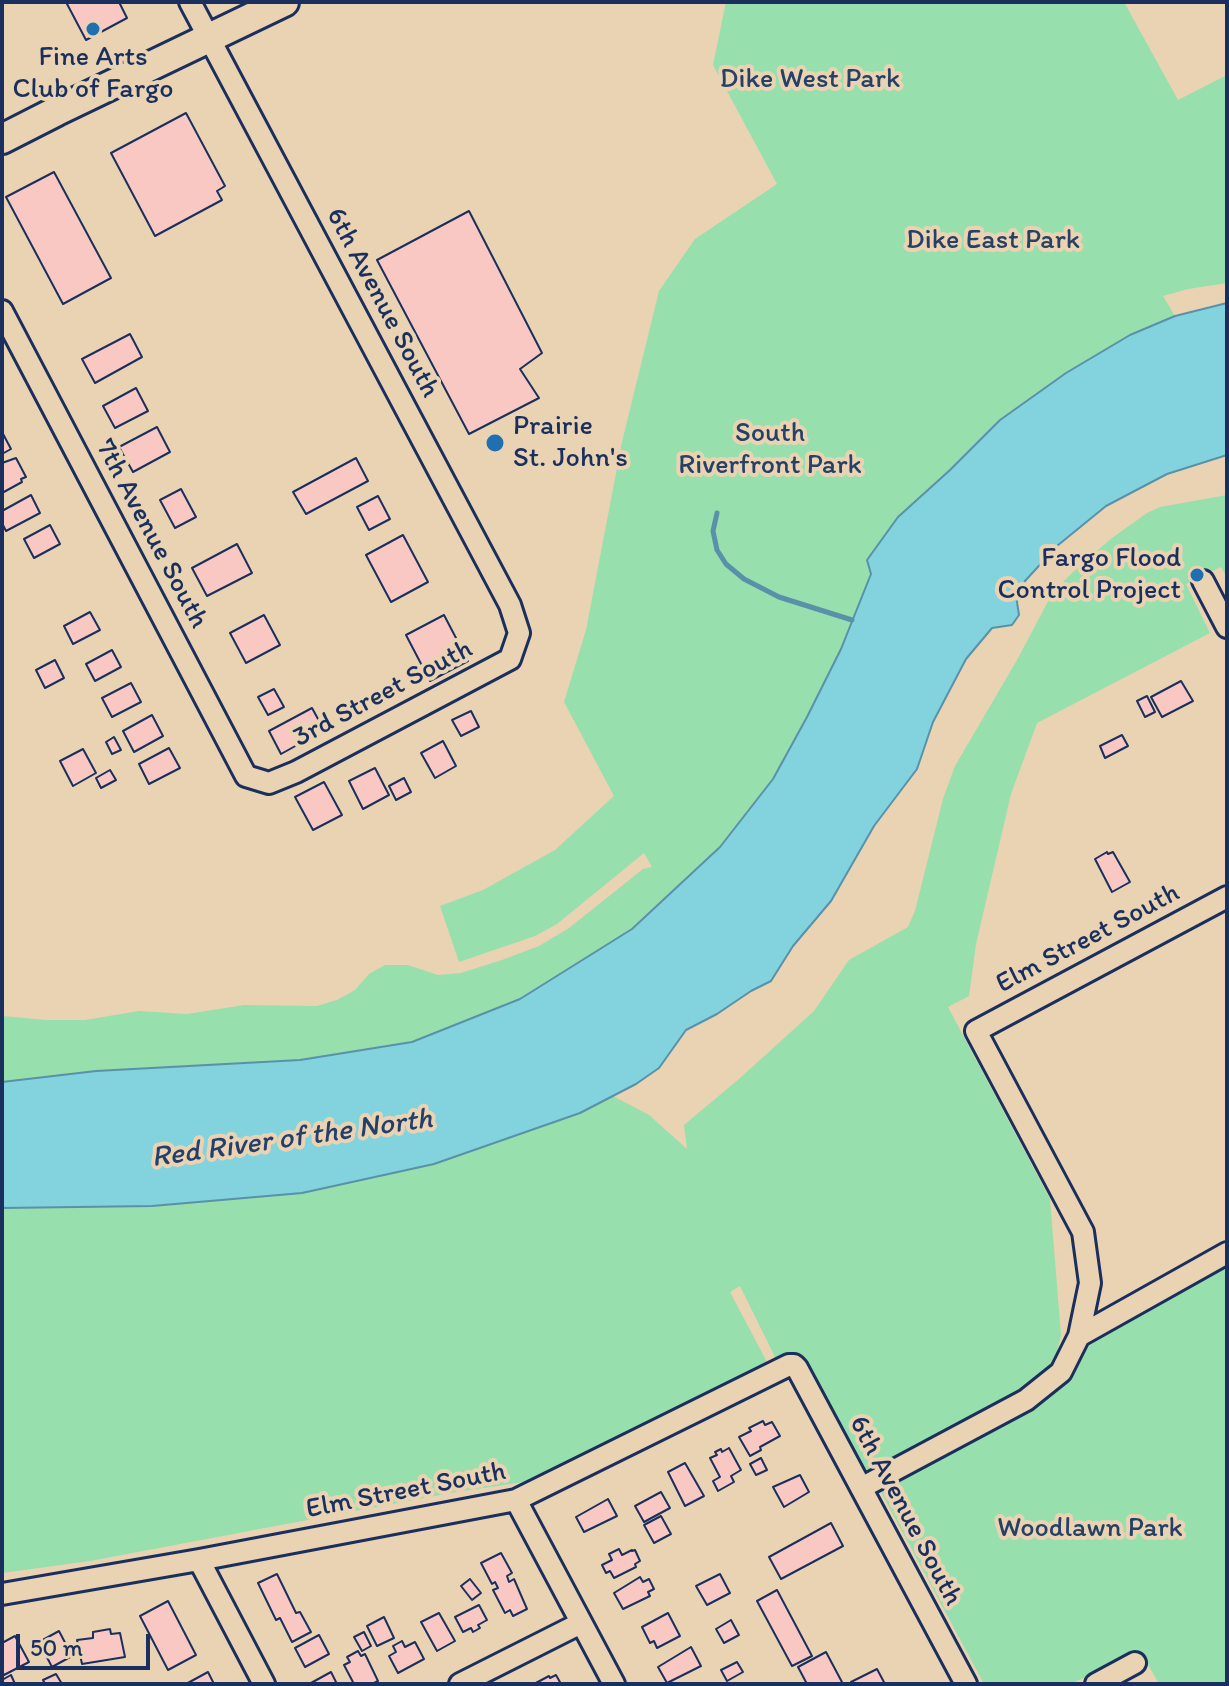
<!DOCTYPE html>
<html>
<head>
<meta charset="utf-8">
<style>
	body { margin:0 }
	#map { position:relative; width:1229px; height:1686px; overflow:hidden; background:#e9d3b2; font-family:Itim,sans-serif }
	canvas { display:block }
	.frame { position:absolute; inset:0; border:4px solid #1b2f5e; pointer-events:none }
	.scale { position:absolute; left:16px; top:1634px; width:134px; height:36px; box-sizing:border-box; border:4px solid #1b2f5e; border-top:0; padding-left:10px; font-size:24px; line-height:28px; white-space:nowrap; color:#1b2f5e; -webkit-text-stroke:6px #e9d3b2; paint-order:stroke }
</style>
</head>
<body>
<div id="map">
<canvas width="1229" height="1686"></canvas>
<div class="frame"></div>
<div class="scale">50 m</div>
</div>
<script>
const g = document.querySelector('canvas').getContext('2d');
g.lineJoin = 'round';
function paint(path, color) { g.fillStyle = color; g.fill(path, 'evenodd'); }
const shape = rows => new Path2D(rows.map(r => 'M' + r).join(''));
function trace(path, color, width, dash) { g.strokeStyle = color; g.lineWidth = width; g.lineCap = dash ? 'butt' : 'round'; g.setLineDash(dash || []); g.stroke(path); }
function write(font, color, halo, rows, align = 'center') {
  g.font = font + ' Itim,sans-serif'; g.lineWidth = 8; g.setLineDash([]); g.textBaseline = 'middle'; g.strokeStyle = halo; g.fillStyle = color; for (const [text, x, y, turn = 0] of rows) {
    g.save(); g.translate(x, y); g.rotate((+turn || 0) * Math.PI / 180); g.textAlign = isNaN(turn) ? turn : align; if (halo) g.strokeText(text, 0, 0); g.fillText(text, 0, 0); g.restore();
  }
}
paint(shape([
	[726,2,1124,2,1178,100,1227,75,1227,283,1188,289,1163,296,1175,316,1130,335,1066,373,1000,419,950,470,898,517,867,560,871,574,841,649,807,717,773,779,720,847,632,929,520,999,412,1042,300,1060,96,1071,2,1082,2,1016,47,1020,85,1020,139,1011,187,1014,244,1005,317,1006,337,1000,355,990,369,974,385,965,408,965,438,975,461,973,502,960,539,946,569,928,643,869,652,867,644,853,557,924,535,936,459,962,440,906,483,890,555,850,614,796,564,702,586,630,622,442,659,291,695,239,777,184,713,65],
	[1227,495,1227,577,1221,567,1186,584,1210,633,1037,723,1011,794,976,944,969,996,948,1007,1050,1199,1061,1335,1057,1352,1044,1374,1028,1388,873,1469,868,1470,863,1467,808,1364,800,1358,789,1356,776,1359,740,1286,730,1292,768,1364,531,1481,456,1492,90,1561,2,1573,2,1208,152,1206,302,1193,434,1164,580,1113,613,1096,649,1115,687,1149,684,1125,739,1079,814,1011,849,960,908,927,915,911,943,799,955,766,1017,660,1053,592,1077,568,1112,538,1147,513,1160,507],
	[1227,1263,1227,1684,1159,1684,1141,1652,1070,1684,984,1684,881,1492,1041,1404,1067,1380,1083,1346,1094,1333]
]), '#97dfad');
const water = shape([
	[1227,303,1227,455,1167,474,1106,506,1057,546,1025,581,1017,602,1019,615,1012,625,992,628,966,659,933,722,917,769,874,826,831,901,793,946,771,981,751,991,717,1014,686,1030,659,1068,636,1084,580,1113,434,1164,302,1193,152,1206,2,1208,2,1082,96,1071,300,1060,412,1042,520,999,632,929,720,847,773,779,807,717,841,649,871,574,867,560,898,517,950,470,1000,420,1066,373,1130,335,1175,316,1227,303]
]);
paint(water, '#82d3dd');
trace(water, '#5991aa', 2);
trace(shape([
	[717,513,713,531,717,550,726,564,744,579,779,597,852,620]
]), '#5991aa', 5);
const building = shape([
	[66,2,119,2,127,18,86,40,66,2],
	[186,113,225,186,217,191,222,200,155,236,111,153,186,113],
	[54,172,111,278,63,304,6,197,54,172],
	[469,211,542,353,520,369,539,398,469,434,377,260,469,211],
	[130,334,142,357,95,383,82,359,130,334],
	[136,388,148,411,115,428,103,406,136,388],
	[157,427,170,452,133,472,119,447,157,427],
	[2,432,11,449,2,454,2,432],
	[16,458,26,477,21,479,22,482,2,493,2,463,16,458],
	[356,458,368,481,306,514,293,492,356,458],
	[181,489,196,517,175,528,160,500,181,489],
	[31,495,40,513,6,531,2,523,2,511,31,495],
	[378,496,390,519,369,530,357,507,378,496],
	[50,525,60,544,34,558,24,539,50,525],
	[403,535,428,582,391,602,366,555,403,535],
	[237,544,252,573,207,596,192,568,237,544],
	[90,612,100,630,73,644,64,626,90,612],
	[264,615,280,645,246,663,230,633,264,615],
	[444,615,468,661,430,681,406,635,444,615],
	[112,650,121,667,95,681,86,664,112,650],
	[55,660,64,678,45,688,36,670,55,660],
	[1181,681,1193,701,1162,717,1151,697,1181,681],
	[131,683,141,702,112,717,102,698,131,683],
	[274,689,284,707,268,715,258,697,274,689],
	[1147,696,1155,712,1145,717,1137,701,1147,696],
	[312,708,324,730,281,754,269,731,312,708],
	[471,711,479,727,461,736,452,720,471,711],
	[152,715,163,736,134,752,123,731,152,715],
	[1122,735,1128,746,1105,758,1100,746,1122,735],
	[114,737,121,750,112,754,106,742,114,737],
	[443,741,456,766,435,778,421,753,443,741],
	[169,748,180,768,149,784,139,764,169,748],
	[83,749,96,773,73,786,60,761,83,749],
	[375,768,389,795,363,809,349,781,375,768],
	[110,770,116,780,101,788,96,778,110,770],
	[404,778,411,792,396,800,389,786,404,778],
	[324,782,342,815,313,830,295,797,324,782],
	[1107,852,1108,854,1113,852,1130,882,1112,892,1095,859,1107,852],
	[763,1421,765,1425,772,1422,780,1436,760,1447,761,1450,750,1456,739,1437,751,1431,749,1428,763,1421],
	[729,1448,741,1470,731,1476,734,1482,718,1491,713,1481,720,1477,710,1458,717,1455,715,1452,721,1449,722,1452,729,1448],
	[761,1458,767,1470,756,1475,750,1464,761,1458],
	[685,1463,704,1496,685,1506,668,1472,685,1463],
	[800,1475,809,1492,784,1507,773,1487,800,1475],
	[661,1492,670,1508,644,1522,635,1506,661,1492],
	[608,1499,617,1516,584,1532,576,1517,608,1499],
	[661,1516,671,1534,654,1543,644,1525,661,1516],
	[831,1523,843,1546,781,1579,769,1557,831,1523],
	[619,1549,622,1555,632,1550,632,1551,635,1550,640,1561,635,1564,636,1567,614,1578,610,1571,606,1573,602,1565,612,1560,609,1554,619,1549],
	[501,1553,512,1573,507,1576,509,1582,514,1579,527,1609,513,1616,510,1610,505,1613,493,1590,498,1588,495,1582,492,1584,481,1563,501,1553],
	[277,1574,296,1613,300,1612,311,1632,292,1642,280,1618,276,1620,258,1583,277,1574],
	[720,1574,730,1593,707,1605,696,1586,720,1574],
	[640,1577,643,1582,649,1579,654,1589,648,1592,650,1596,623,1609,614,1593,640,1577],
	[470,1579,481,1593,472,1600,461,1586,470,1579],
	[777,1590,812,1656,792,1666,757,1601,777,1590],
	[168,1601,196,1655,168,1670,140,1616,168,1601],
	[479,1605,487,1620,478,1625,480,1628,473,1632,471,1628,463,1632,455,1617,479,1605],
	[439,1613,455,1641,437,1651,421,1622,439,1613],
	[668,1613,680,1636,657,1648,654,1641,650,1643,642,1627,668,1613],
	[384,1617,394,1638,377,1646,367,1626,384,1617],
	[731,1620,739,1635,724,1643,716,1629,731,1620],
	[110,1629,111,1634,120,1633,125,1657,82,1664,77,1640,93,1638,93,1632,110,1629],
	[59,1631,72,1656,52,1667,39,1642,59,1631],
	[364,1632,371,1646,362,1651,354,1637,364,1632],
	[319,1635,329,1654,305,1667,295,1648,319,1635],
	[15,1636,29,1662,4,1675,2,1671,2,1643,15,1636],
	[402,1641,405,1647,415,1642,424,1659,398,1673,389,1656,396,1652,393,1646,402,1641],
	[691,1647,701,1666,667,1683,658,1667,691,1647],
	[358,1651,361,1656,365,1654,378,1681,372,1684,354,1684,344,1665,350,1662,347,1657,358,1651],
	[826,1652,843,1684,807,1684,798,1667,826,1652],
	[737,1662,743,1672,727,1681,721,1670,737,1662],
	[877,1669,885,1684,852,1684,851,1682,877,1669],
	[208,1672,214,1684,186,1684,208,1672],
	[331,1672,337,1684,312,1684,311,1683,331,1672],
	[56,1674,62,1684,45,1684,43,1680,56,1674],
	[11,1675,15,1684,2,1684,2,1680,11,1675],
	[556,1675,561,1684,534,1684,549,1676,550,1678,556,1675]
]);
paint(building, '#f9c8c3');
trace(building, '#1b2f5e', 2);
const street = shape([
	[2,311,246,776,269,783,296,772,510,659,519,633,510,605,190,2],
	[1203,581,1227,627],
	[1079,1336,1227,1253],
	[861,1488,1026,1400,1061,1372,1079,1336,1090,1283,1083,1232,976,1031,1227,897],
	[516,1500,614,1684],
	[199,1560,264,1684],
	[2,1594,199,1560,516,1500,789,1365,794,1365,797,1368,966,1684],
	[460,1684,581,1623],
	[1096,1684,1135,1663]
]);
const secondary = shape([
	[2,139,57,111,284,2]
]);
trace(street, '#1b2f5e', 26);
trace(secondary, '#1b2f5e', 34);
trace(street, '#e9d3b2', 20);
trace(secondary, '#e9d3b2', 28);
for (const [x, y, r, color] of [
	[93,29,8,"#1f6fb2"],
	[495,443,10,"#1f6fb2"],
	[1197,575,8,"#1f6fb2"]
]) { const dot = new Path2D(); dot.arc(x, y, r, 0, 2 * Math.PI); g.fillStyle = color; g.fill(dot); trace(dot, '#e9d3b2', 3); }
write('28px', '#1b2f5e', '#e9d3b2', [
	["Fine Arts",93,58],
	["Club of Fargo",93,90],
	["Prairie",513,427,"left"],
	["St. John's",513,459,"left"],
	["Fargo Flood",1181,559,"right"],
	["Control Project",1181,591,"right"]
]);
write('28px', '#274166', '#e9d3b2', [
	["Dike West Park",810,80],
	["Dike East Park",993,241],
	["South",770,434],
	["Riverfront Park",770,466],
	["Woodlawn Park",1090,1529]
]);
write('28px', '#1b2f5e', '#e9d3b2', [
	["6th Avenue South",382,303,62],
	["7th Avenue South",151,534,62],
	["3rd Street South",383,694,-28],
	["Elm Street South",1088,939,-28],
	["Elm Street South",406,1491,-11],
	["6th Avenue South",905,1511,62]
]);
write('italic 30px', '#253f6b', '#e9d3b2', [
	["Red River of the North",292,1139,-8]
]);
</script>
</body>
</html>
